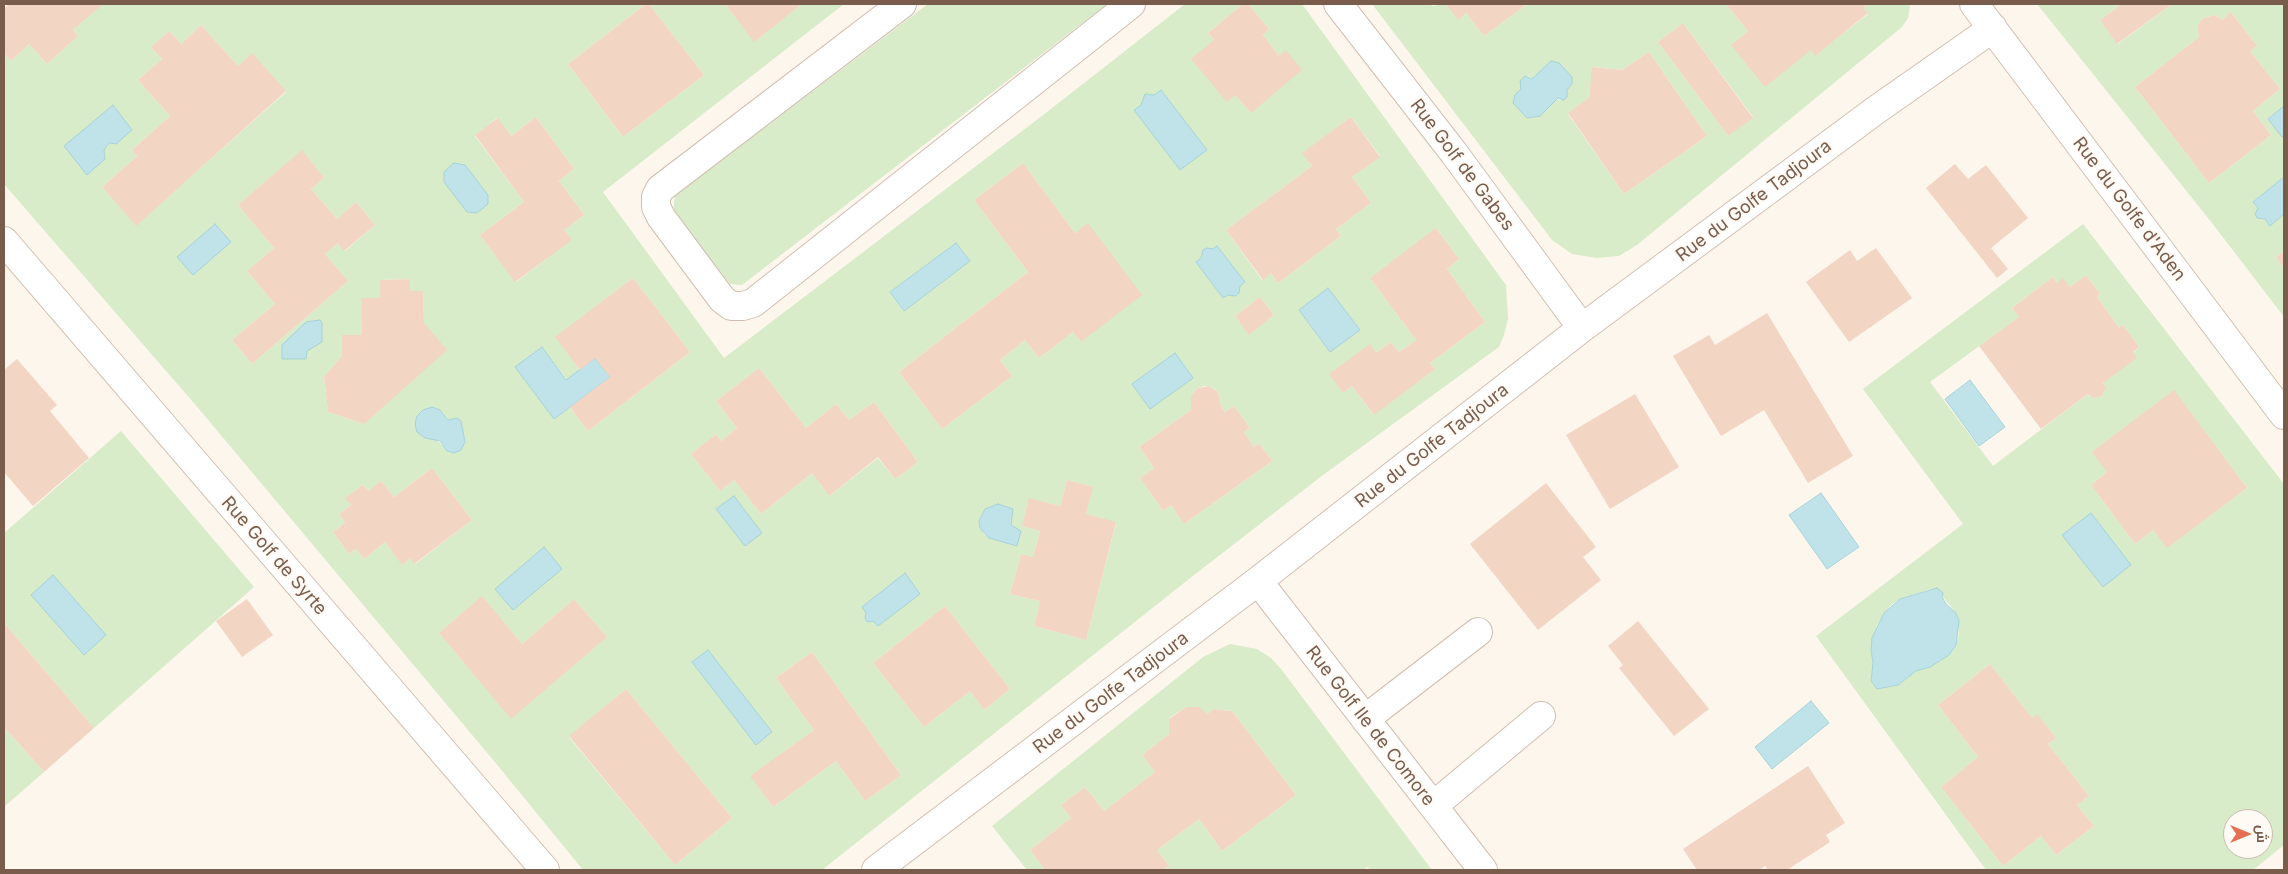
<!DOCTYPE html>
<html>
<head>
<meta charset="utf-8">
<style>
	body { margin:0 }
	#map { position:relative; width:2288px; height:874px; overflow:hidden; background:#fdf6ec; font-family:Inter,Cairo,sans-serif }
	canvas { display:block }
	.frame { position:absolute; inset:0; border:5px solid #7a5c4d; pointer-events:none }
	.north { position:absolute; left:2223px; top:809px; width:50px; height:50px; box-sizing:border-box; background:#fffaf3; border:1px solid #cabbb1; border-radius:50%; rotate:90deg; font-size:14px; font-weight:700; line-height:20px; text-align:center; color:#7a5c4d }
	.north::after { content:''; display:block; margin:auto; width:18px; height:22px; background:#e76f51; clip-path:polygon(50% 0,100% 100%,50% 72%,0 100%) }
</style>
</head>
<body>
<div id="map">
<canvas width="2288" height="874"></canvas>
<div class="frame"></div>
<div class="north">ش</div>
</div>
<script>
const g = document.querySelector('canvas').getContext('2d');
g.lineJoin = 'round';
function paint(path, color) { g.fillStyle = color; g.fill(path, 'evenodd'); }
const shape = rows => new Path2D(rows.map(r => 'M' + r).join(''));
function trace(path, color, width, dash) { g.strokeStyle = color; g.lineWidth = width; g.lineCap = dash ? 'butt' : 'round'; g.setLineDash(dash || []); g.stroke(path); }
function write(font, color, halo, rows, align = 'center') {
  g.font = font + ' Inter,sans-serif'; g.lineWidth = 4; g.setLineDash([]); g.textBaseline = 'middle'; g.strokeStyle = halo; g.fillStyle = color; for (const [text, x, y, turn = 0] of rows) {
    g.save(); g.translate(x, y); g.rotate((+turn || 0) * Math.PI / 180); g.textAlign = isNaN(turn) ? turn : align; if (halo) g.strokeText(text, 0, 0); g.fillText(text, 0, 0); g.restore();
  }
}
paint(shape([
	[102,4,646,4,568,64,623,137,704,75,649,4,725,4,754,41,802,4,844,4,603,192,724,358,1047,112,1185,4,1243,4,1208,33,1214,40,1235,95,1251,113,1279,56,1263,35,1269,29,1248,4,1302,4,1506,285,1508,319,1504,335,1499,347,1323,475,1189,579,822,870,583,870,499,767,199,409,4,184,4,53,11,61,29,44,47,64,78,36,73,30],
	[201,25,238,66,252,54,286,92,136,225,102,187,137,156,132,150,170,116,138,80,162,59,151,47,169,31,181,44],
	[1161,91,1206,150,1134,110],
	[536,117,574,169,559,181,584,215,564,230,571,240,516,282,480,235,524,202,475,136,497,118,511,136],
	[1351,117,1380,156,1352,177,1371,203,1336,229,1341,236,1278,283,1271,273,1262,280,1226,230,1312,166,1303,153],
	[132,130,106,146,104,151,105,159,64,146],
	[302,151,324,178,311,189,337,219,356,202,375,225,345,251,338,243,325,254,348,281,252,364,232,340,275,304,247,271,274,248,238,205],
	[1023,163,1075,233,1088,224,1081,342,1073,332,1039,358,1025,340,1000,360,1012,376,942,429,899,372,1028,272,974,200],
	[1437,229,1459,259,1447,269,1485,322,1430,363,1435,369,1373,414,1352,386,1343,393,1330,374,1370,345,1376,353,1391,342,1399,352,1416,340,1370,278],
	[956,243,970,261,903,311,890,292],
	[1217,246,1244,282,1240,286,1237,295,1228,295,1224,298,1197,262,1209,248,1213,250],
	[633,278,690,352,588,431,570,407,554,419,542,347,567,380,580,370,556,337],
	[410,279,410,291,423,291,424,323,364,424,328,412,324,377,342,356,342,335,362,335,361,298,380,298,380,280],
	[1260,297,1274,315,1249,334,1235,316],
	[759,368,806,428,836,404,849,420,874,402,918,462,895,479,878,458,829,496,812,473,761,514,734,480,720,491,691,454,716,434,721,441,737,428,716,401],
	[1204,386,1209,386,1218,392,1221,406,1225,412,1234,406,1250,428,1244,432,1254,447,1259,443,1272,461,1184,524,1171,505,1163,511,1140,478,1154,468,1139,447,1191,410,1191,395,1198,388],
	[429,408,440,410,450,421,457,418,465,442,450,453,416,420,419,413],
	[432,468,472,520,415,564,410,558,402,564,385,542,364,559,356,549,349,554,333,532,345,523,339,514,351,505,346,498,363,485,368,491,381,481,394,497],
	[1067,480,1092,487,1086,514,1116,523,1086,640,1034,626,1040,601,1010,594,1021,554,1033,557,1040,531,1022,526,1029,499,1060,506],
	[1011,520,1017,546,983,534],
	[482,597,522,644,574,599,607,637,511,718,439,633],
	[945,606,1010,689,984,710,970,691,924,727,873,663],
	[812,652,901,775,865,801,836,761,773,807,751,776,814,730,776,678],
	[626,689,732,818,675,865,569,737],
	[928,4,1107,4,742,285,730,284,673,212,675,196],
	[1372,4,1430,4,1432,6,1446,4,1458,19,1466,13,1484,36,1527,4,1726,4,1748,31,1731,45,1811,50,1815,55,1868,14,1863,8,1869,4,1909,4,1910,7,1908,18,1902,27,1637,245,1619,256,1597,258,1572,254,1552,240],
	[1683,23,1753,117,1728,136,1658,42],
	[1649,52,1707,136,1624,194,1568,114,1589,98,1593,67,1622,70],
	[1528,76,1532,79,1562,100,1515,95,1521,89,1523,77],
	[2037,4,2122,4,2100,20,2118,44,2172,4,2284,4,2284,106,2268,119,2283,137,2284,136,2284,177,2253,202,2270,225,2284,214,2284,251,2276,257,2284,268,2284,317,2212,223],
	[2231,12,2257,46,2250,51,2280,89,2253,111,2271,135,2209,183,2135,87,2199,37,2197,27,2202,19,2214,15,2222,20],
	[2083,224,2284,484,2284,845,2253,870,1986,870,1816,636,1963,524,1863,389],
	[2086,275,2100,294,2097,297,2119,328,2123,325,2139,347,2103,383,2106,388,2102,396,2093,398,2088,394,1993,466,1930,382,2019,317,2012,308,2053,277,2057,283,2070,287],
	[2174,391,2247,488,2167,547,2153,530,2135,544,2091,485,2107,472],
	[1931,589,1942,596,1956,613,1959,633,1956,645,1949,655,1930,667,1916,671,1898,685,1877,689,1871,681,1873,663,1871,650,1877,625,1891,605,1900,599],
	[1990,664,2032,718,2037,715,2056,738,2048,744,2089,796,2077,805,2094,826,2056,855,2041,836,2003,866,1941,787,1978,757,1938,705],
	[2233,819,2263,819,2263,849,2233,849],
	[121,431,254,587,94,728,4,623,4,533],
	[1230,644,1257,649,1271,658,1281,669,1432,870,1371,870,1367,867,1363,870,1163,870,1169,866,1157,850,1199,819,1222,851,1296,795,1232,711,1214,709,1207,714,1186,707,1169,718,1169,734,1142,755,1155,772,1104,811,1085,787,1061,805,1071,818,1030,850,1045,870,1027,870,992,826,1203,657],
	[4,727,44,772,4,807]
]), '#d8ecc9');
const water = shape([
	[1551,61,1559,63,1572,77,1572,84,1567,90,1567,97,1564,100,1558,98,1540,116,1527,118,1513,103,1515,95,1521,89,1520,81,1525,76,1532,79,1551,61],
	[1161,90,1207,150,1180,170,1134,110,1141,105,1145,94,1154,95,1161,90],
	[113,105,132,130,116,144,110,143,106,146,104,151,105,159,87,175,64,146,113,105],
	[2284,106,2284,136,2282,137,2268,119,2284,106],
	[454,163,465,165,488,195,488,204,477,213,467,212,444,182,444,172,454,163],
	[2284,177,2284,214,2270,226,2265,219,2257,218,2255,214,2258,208,2253,202,2284,177],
	[215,224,231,242,193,275,177,257,215,224],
	[956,243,970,261,904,311,890,292,956,243],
	[1217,246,1245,282,1240,286,1239,293,1235,296,1228,295,1223,298,1196,262,1201,258,1203,250,1207,248,1213,249,1217,246],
	[1328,288,1360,330,1330,352,1299,310,1328,288],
	[320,320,322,323,322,342,307,351,306,359,282,359,282,345,306,322,320,320],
	[542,347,566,380,595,358,610,377,554,419,515,367,542,347],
	[1175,353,1193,378,1150,409,1132,384,1175,353],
	[1970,380,2005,427,1979,446,1945,399,1970,380],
	[432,407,440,410,448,420,457,418,461,421,465,442,461,450,454,453,447,451,440,441,425,438,417,432,415,424,417,416,423,410,432,407],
	[1821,493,1859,547,1827,569,1789,515,1821,493],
	[734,496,762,533,745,546,716,509,734,496],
	[998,504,1013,509,1011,525,1021,531,1017,546,989,538,980,528,979,521,985,509,998,504],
	[2091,513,2131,565,2103,587,2062,535,2091,513],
	[544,547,562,569,513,610,495,589,544,547],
	[905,573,920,594,878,626,873,621,867,622,865,618,866,613,862,607,905,573],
	[53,575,106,635,84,655,31,595,53,575],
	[1937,588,1943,593,1942,597,1946,604,1956,613,1959,621,1956,645,1949,655,1930,667,1916,671,1898,685,1877,689,1871,681,1873,663,1871,650,1872,638,1884,613,1900,599,1937,588],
	[708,650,772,732,756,745,692,662,708,650],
	[1811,701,1829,723,1772,769,1755,747,1811,701]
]);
paint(water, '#bfe3e8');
trace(water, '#a5d3da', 1);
paint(shape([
	[9,4,103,4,73,30,78,36,47,64,29,44,11,61,4,53,4,9],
	[646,4,649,4,704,75,623,137,568,64],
	[725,4,802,4,754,42],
	[1243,4,1248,4,1269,29,1263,35,1279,56,1286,50,1302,70,1251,113,1235,95,1227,102,1191,59,1214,40,1208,33],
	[1446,4,1527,4,1484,36,1466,13,1458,20],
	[1726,4,1868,4,1863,8,1868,13,1815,56,1811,50,1765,87,1731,45,1748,31],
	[2122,4,2172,4,2117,44,2100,20],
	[2231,12,2257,46,2250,51,2280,89,2253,111,2271,135,2209,183,2135,87,2199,37,2197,27,2202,19,2214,15,2222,20],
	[1683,23,1753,118,1728,136,1658,42],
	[201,25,238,66,252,53,286,91,136,226,102,187,137,156,132,150,170,116,138,80,162,59,151,47,169,31,181,44],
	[1649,52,1707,136,1624,194,1568,113,1589,98,1592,67,1622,70],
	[536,117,574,169,559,181,584,215,564,230,572,240,515,282,480,235,524,202,475,135,498,118,511,136],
	[1351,117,1380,157,1352,177,1371,203,1336,229,1341,236,1278,283,1271,273,1263,280,1226,230,1312,166,1302,153],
	[302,150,324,178,311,189,337,219,356,202,375,225,344,251,338,243,325,254,348,281,252,364,232,340,275,304,247,271,274,248,238,205],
	[1023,163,1075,233,1088,223,1142,295,1081,342,1073,332,1039,358,1025,340,1000,360,1012,376,942,429,899,372,1028,272,974,200],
	[1955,164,1968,179,1986,165,2028,218,1991,248,2008,269,1997,278,1926,188],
	[1436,228,1459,259,1447,269,1485,322,1430,363,1435,369,1374,415,1352,386,1343,393,1329,374,1370,344,1376,353,1391,342,1399,352,1416,340,1370,278],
	[1876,248,1912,298,1849,342,1806,282,1850,250,1857,261],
	[2284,251,2284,268,2276,257],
	[2086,275,2100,294,2097,297,2119,328,2123,325,2139,347,2133,352,2137,358,2103,383,2106,388,2102,396,2093,398,2088,394,2041,429,1979,346,2019,317,2012,308,2053,277,2057,283,2063,278,2070,287],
	[633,278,690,352,588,431,570,407,610,377,595,358,580,370,555,337],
	[410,279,410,291,423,291,424,323,447,350,364,424,328,412,324,377,342,356,342,335,362,335,361,298,380,298,380,280],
	[1260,297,1274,315,1249,335,1235,316],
	[1767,313,1853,456,1808,483,1764,410,1721,436,1673,356,1709,335,1715,345],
	[17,359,57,405,50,411,89,458,33,506,4,472,4,370],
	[759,368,806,428,836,404,849,420,874,402,918,462,895,479,878,457,829,496,812,473,761,514,734,480,720,491,691,454,716,434,721,441,737,428,716,401],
	[1209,386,1218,392,1221,406,1225,412,1234,406,1250,428,1244,432,1254,447,1259,443,1272,461,1184,524,1171,505,1163,511,1140,478,1154,468,1139,447,1191,410,1191,395,1198,388],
	[2174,390,2247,488,2167,548,2153,530,2135,544,2091,485,2107,472,2092,452],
	[1635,394,1679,467,1610,509,1566,435],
	[432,468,472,520,414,564,410,558,402,565,385,542,364,559,356,549,349,554,333,532,345,523,339,514,351,505,345,498,363,485,368,491,381,481,394,497],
	[1067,480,1093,487,1086,514,1116,522,1086,640,1034,626,1040,601,1010,594,1021,554,1033,557,1040,531,1022,526,1029,498,1060,506],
	[1546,483,1596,547,1583,557,1601,580,1538,630,1470,544],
	[482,596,522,644,574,599,607,637,511,719,439,633],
	[247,599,273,635,242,657,216,621],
	[945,606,1010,689,984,710,970,691,924,727,873,663],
	[1638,621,1709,709,1674,736,1619,668,1623,665,1608,646],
	[4,623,94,728,44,772,4,727],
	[812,652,901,775,865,801,836,761,773,807,750,776,814,730,776,678],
	[1990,664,2032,718,2037,714,2056,738,2048,744,2089,796,2077,805,2094,826,2056,855,2041,836,2003,866,1941,787,1978,757,1938,705],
	[626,689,732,818,675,865,569,736],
	[1186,707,1199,707,1207,714,1214,709,1232,711,1296,795,1222,851,1199,819,1157,850,1169,866,1163,870,1045,870,1030,850,1071,818,1061,805,1085,787,1104,811,1155,772,1142,755,1169,734,1169,719],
	[1808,766,1845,823,1826,835,1830,842,1787,870,1768,870,1765,866,1759,870,1697,870,1683,849]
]), '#f3d5c3');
const minor = shape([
	[902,4,660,189,656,197,656,207,661,217,722,299,731,306,743,306,753,303,1131,4],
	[1338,4,1454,153,1582,328],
	[1974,4,2284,415],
	[4,241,545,870],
	[1258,581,1483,870],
	[1365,719,1478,632],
	[1433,806,1541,716],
	[876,870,1258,581,1582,328,1876,110,1993,28]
]);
trace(minor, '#d1beb0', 30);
trace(minor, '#fff', 28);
write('18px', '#7a5c4d', '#fffaf3', [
	["Rue Golf de Gabes",1462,165,53],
	["Rue du Golfe Tadjoura",1754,201,-37],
	["Rue du Golfe d'Aden",2129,209,53],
	["Rue du Golfe Tadjoura",1432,446,-38],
	["Rue Golf de Syrte",274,556,49],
	["Rue du Golfe Tadjoura",1111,693,-37],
	["Rue Golf Ile de Comore",1370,726,52]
]);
</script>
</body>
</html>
